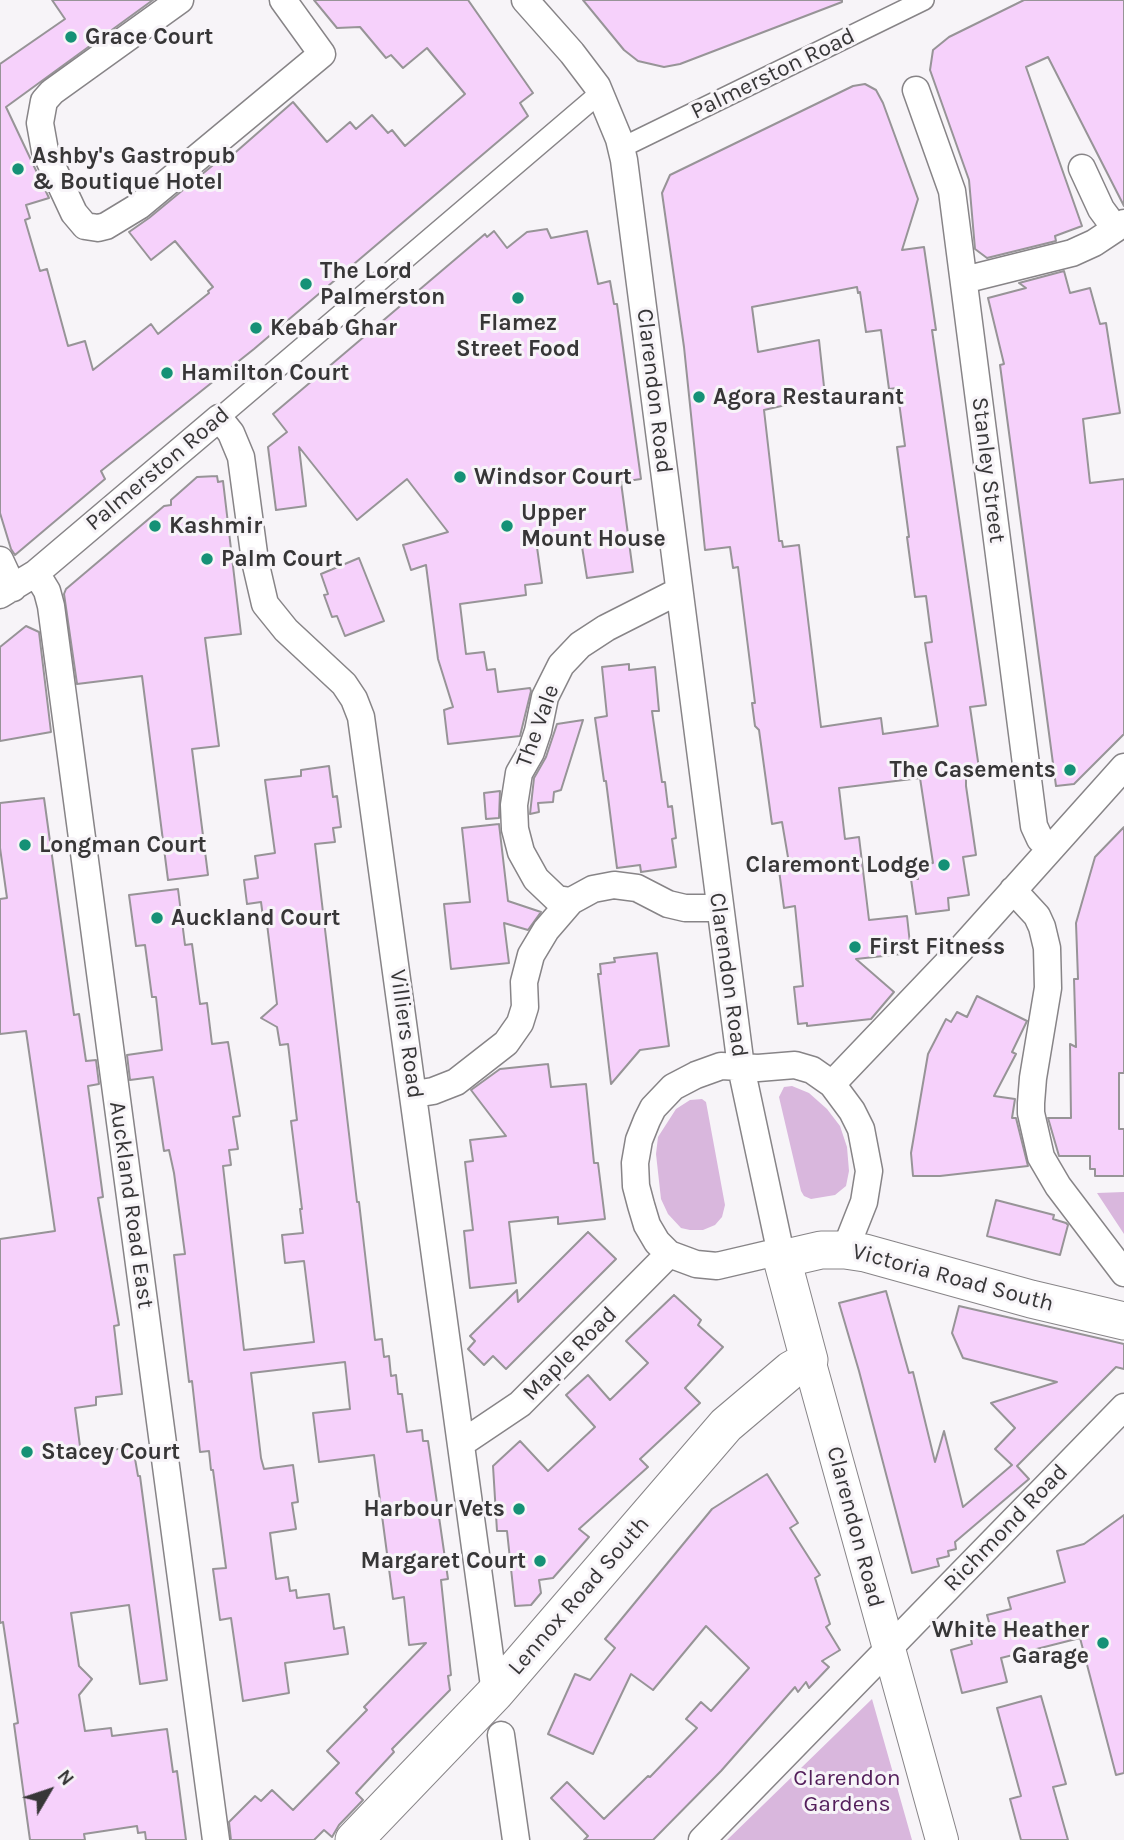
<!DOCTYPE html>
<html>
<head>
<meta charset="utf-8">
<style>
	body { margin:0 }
	#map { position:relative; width:1124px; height:1840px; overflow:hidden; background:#f7f4f8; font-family:Karla,sans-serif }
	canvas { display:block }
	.north { position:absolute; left:14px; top:1756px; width:70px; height:70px; -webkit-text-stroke:5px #f7f4f8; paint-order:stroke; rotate:51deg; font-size:19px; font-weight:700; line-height:28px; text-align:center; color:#373637 }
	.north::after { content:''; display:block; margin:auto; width:24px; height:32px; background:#373637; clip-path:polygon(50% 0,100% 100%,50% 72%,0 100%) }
</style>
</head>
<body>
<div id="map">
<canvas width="1124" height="1840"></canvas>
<div class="north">N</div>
</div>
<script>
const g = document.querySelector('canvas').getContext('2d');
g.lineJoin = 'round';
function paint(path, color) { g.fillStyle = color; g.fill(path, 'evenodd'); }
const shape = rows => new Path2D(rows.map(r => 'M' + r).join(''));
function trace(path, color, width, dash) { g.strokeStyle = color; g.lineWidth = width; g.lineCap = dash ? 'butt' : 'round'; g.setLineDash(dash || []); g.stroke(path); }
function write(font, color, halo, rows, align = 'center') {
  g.font = font + ' Karla,sans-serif'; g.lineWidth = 6; g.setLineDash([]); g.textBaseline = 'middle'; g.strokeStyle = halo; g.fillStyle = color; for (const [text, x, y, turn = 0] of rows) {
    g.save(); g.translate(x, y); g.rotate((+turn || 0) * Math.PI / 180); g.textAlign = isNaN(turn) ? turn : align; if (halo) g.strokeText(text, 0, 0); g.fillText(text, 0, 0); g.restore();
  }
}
paint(shape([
	[792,1086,809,1093,827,1109,840,1126,847,1147,849,1171,846,1186,835,1195,811,1199,804,1196,801,1191,779,1097,784,1087],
	[702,1099,706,1102,725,1205,722,1217,715,1225,703,1230,690,1230,681,1228,668,1214,661,1199,656,1154,658,1137,676,1109,690,1100],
	[1124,1192,1124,1234,1097,1193],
	[872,1699,912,1840,727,1840]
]), '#d9b7dd');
const building = shape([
	[52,0,153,0,6,107,49,198,26,205,30,218,25,220,40,271,47,269,68,346,85,341,93,370,151,324,158,334,209,293,208,291,213,287,175,241,151,260,129,232,149,218,218,161,221,165,293,102,327,142,350,122,356,129,372,115,388,133,392,130,405,146,465,94,427,48,403,68,391,55,386,58,360,27,337,28,314,0,468,0,533,93,520,103,528,116,254,349,101,471,105,479,15,555,11,549,0,513,0,64,65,19,52,0],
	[583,0,842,0,842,2,680,64,664,67,638,61,624,50,583,0],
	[1024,0,1124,0,1124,206,1048,57,1026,67,1082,226,1055,236,1056,241,987,258,975,249,969,180,930,70,933,50,949,37,1024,0],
	[865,84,876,90,883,103,918,199,902,250,924,247,936,330,932,330,986,705,970,707,980,775,966,778,966,786,976,855,963,857,969,895,948,898,949,910,916,914,911,879,918,879,916,866,933,863,920,778,839,788,845,839,859,837,869,920,907,916,911,953,856,959,894,992,871,1019,807,1026,807,1023,798,1024,794,987,803,986,795,906,784,908,779,870,790,869,782,822,772,824,759,730,755,726,752,703,755,703,738,567,733,568,730,547,705,550,684,347,662,193,670,175,853,86,865,84],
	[857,287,858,293,860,292,866,332,881,330,889,389,897,388,905,446,897,447,909,537,907,537,915,597,926,596,932,642,925,643,938,726,883,734,881,718,821,727,799,545,783,547,782,541,779,541,764,410,825,396,819,340,758,352,752,307,857,287],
	[547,229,551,238,587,231,598,284,610,281,614,304,617,304,641,479,621,482,633,572,587,578,580,534,536,540,542,583,525,585,526,595,460,604,466,654,484,652,487,670,495,669,498,692,530,688,531,691,520,736,448,744,444,710,453,707,438,659,426,565,411,570,403,545,448,532,407,479,357,520,299,447,306,506,276,510,268,447,287,432,273,414,485,234,487,237,494,231,507,248,527,232,547,229],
	[1064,271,1070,293,1090,288,1100,324,1106,323,1120,413,1083,419,1090,483,1124,479,1124,734,1074,784,1056,786,1000,365,1004,364,988,298,1026,288,1019,283,1064,271],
	[217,476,218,482,223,481,241,634,205,638,219,746,192,749,208,875,168,880,142,676,77,684,64,594,66,589,164,506,171,505,171,500,197,477,217,476],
	[359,558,384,621,345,636,337,616,332,617,324,595,328,594,321,574,359,558],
	[26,626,39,632,51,732,0,741,0,647,26,626],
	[629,664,629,670,655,667,659,711,652,711,662,782,665,782,668,807,672,806,676,838,672,839,676,867,641,872,640,865,617,868,606,781,604,781,595,718,607,716,602,667,629,664],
	[583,720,561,790,554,792,553,802,538,803,539,812,530,814,534,778,546,757,557,724,583,720],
	[329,766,333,797,337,796,341,827,333,828,335,842,315,844,357,1202,359,1202,375,1340,382,1339,384,1357,389,1356,391,1376,396,1375,398,1394,402,1394,407,1432,422,1430,423,1441,428,1441,448,1579,441,1580,451,1675,448,1676,450,1690,392,1749,394,1752,356,1793,363,1800,339,1825,332,1837,324,1830,314,1840,231,1840,229,1822,255,1796,261,1801,272,1790,293,1810,339,1763,327,1751,367,1710,364,1707,426,1643,409,1645,404,1597,393,1599,374,1455,319,1462,313,1413,350,1409,345,1362,251,1373,261,1458,264,1469,293,1465,298,1502,292,1503,296,1529,270,1533,276,1579,288,1577,290,1591,296,1590,297,1598,329,1594,334,1629,344,1627,348,1654,285,1663,289,1693,243,1701,231,1618,220,1620,213,1569,226,1568,213,1470,211,1470,209,1451,200,1452,192,1381,189,1382,174,1255,185,1254,174,1173,169,1150,164,1151,153,1077,130,1080,127,1055,162,1050,156,997,152,997,145,945,136,946,129,895,178,889,185,945,192,944,200,1004,207,1003,212,1044,228,1042,240,1116,233,1117,238,1149,229,1150,231,1165,223,1166,244,1350,314,1342,304,1261,285,1263,282,1235,303,1233,300,1209,302,1209,291,1121,297,1120,288,1044,280,1045,277,1027,261,1018,277,1004,266,916,263,917,261,902,247,904,244,880,258,878,255,856,275,853,265,780,301,776,301,770,329,766],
	[500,791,499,818,486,819,484,793,500,791],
	[44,798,74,1015,79,1014,86,1061,96,1060,99,1084,88,1086,103,1197,98,1198,119,1325,114,1326,122,1394,96,1397,96,1405,75,1408,81,1454,133,1447,138,1476,140,1476,167,1680,140,1684,129,1605,71,1613,79,1666,92,1679,79,1695,85,1731,111,1728,112,1736,167,1729,173,1772,177,1771,186,1840,146,1840,145,1832,138,1833,137,1826,84,1834,85,1840,30,1840,14,1724,18,1723,3,1622,0,1623,0,1239,55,1231,26,1031,0,1034,0,899,7,898,0,848,0,803,44,798],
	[499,824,508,901,541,912,528,930,504,923,509,963,451,969,444,904,470,902,462,828,499,824],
	[1124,827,1124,1073,1119,1073,1119,1129,1124,1129,1124,1176,1095,1176,1095,1169,1090,1169,1090,1156,1059,1156,1048,1118,1071,1118,1070,1044,1076,1047,1074,979,1078,979,1076,923,1095,857,1124,827],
	[657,953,669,1046,640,1050,611,1084,598,974,601,974,600,964,615,962,614,958,657,953],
	[977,996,1027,1021,1012,1052,1016,1054,994,1096,1015,1099,1012,1118,1016,1118,1028,1166,940,1176,913,1176,911,1153,928,1054,946,1019,951,1022,957,1012,967,1017,977,996],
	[548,1064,551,1087,586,1084,594,1163,598,1163,605,1219,558,1224,558,1217,509,1222,516,1283,470,1288,464,1231,473,1230,465,1162,473,1161,470,1140,506,1136,471,1090,500,1069,548,1064],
	[996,1200,1054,1215,1053,1219,1066,1223,1068,1225,1060,1255,987,1236,996,1200],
	[588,1232,616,1259,506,1369,493,1356,484,1365,468,1349,475,1341,470,1336,517,1290,518,1302,588,1232],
	[886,1291,909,1373,913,1372,935,1462,944,1431,963,1507,1012,1465,995,1449,1015,1428,991,1403,1057,1382,963,1358,952,1333,959,1306,1124,1344,1124,1369,1116,1367,1017,1466,1029,1479,955,1542,956,1549,948,1551,949,1556,937,1559,939,1566,912,1573,859,1371,839,1303,886,1291],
	[674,1295,701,1320,698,1325,723,1347,685,1388,700,1403,640,1459,648,1467,579,1529,589,1537,553,1578,539,1580,541,1593,531,1605,515,1606,507,1531,497,1531,493,1466,520,1441,548,1471,595,1427,566,1395,588,1375,610,1400,648,1363,626,1341,674,1295],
	[767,1474,798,1523,790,1528,820,1575,815,1578,830,1624,826,1627,840,1650,822,1661,829,1667,809,1688,806,1682,798,1692,795,1687,721,1771,653,1840,584,1840,588,1836,551,1798,567,1782,604,1819,648,1776,650,1777,697,1728,686,1719,701,1702,711,1711,749,1668,706,1626,653,1690,631,1674,593,1754,548,1734,575,1674,590,1680,615,1648,605,1639,712,1509,767,1474],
	[1124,1515,1124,1773,1116,1775,1080,1638,1001,1658,1007,1682,962,1693,951,1650,972,1644,969,1631,990,1626,987,1615,1011,1609,1008,1598,1065,1582,1057,1551,1084,1544,1124,1515],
	[1041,1696,1066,1784,1053,1787,1068,1840,1021,1840,1010,1799,1021,1796,997,1708,1041,1696]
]);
paint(building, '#f6d1fb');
trace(building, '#979497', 2);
const pedestrian = shape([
	[621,148,924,0],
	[219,418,600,93]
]);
const minor = shape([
	[180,0,52,92,44,101,40,123,45,151,74,213,85,226,98,228,106,226,139,206,322,54,283,0],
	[525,0,572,53,597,86,619,139,624,160,741,1067,782,1259],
	[916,90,952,191,1034,826,1040,839,1050,849],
	[1082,168,1101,209,1115,228],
	[964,280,1072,253,1094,243,1124,223],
	[0,560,13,588],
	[36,573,47,591,51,606,216,1840],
	[679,591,606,628,580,645,561,665,545,697,538,731,531,752,519,773,514,805,515,829,521,852,536,879,557,899,571,901,593,889,614,885,637,888,668,904,685,908,719,908],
	[0,595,36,573,219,418,231,433,241,457,255,561,265,604,286,630,344,684,354,699,361,717,495,1693],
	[1013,890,1037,916,1042,927,1047,948,1048,988,1033,1078,1031,1103,1031,1113,1041,1157,1058,1186,1124,1273],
	[832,1084,960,950,1124,767],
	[415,1094,433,1091,456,1082,506,1043,520,1023,525,1007,524,982,531,955,546,930,571,901],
	[781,1251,717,1266,696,1264,669,1254,657,1242,647,1225,641,1205,636,1186,635,1163,639,1140,647,1120,653,1108,673,1087,696,1075,721,1066,758,1068,795,1065,812,1070,832,1084,852,1111,861,1129,869,1171,864,1202,845,1250],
	[462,1443,520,1404,669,1254],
	[501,1735,516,1840],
	[702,1840,1124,1407]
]);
const tertiary = shape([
	[809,1360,942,1840]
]);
const secondary = shape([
	[354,1840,495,1693,726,1425,791,1370,809,1360,782,1259,821,1250,845,1250,865,1253,1031,1299,1124,1321]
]);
trace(pedestrian, '#878487', 22);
trace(minor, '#878487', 29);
trace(tertiary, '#878487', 34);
trace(secondary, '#878487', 39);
trace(pedestrian, '#fff', 19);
trace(minor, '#fff', 26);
trace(tertiary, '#fff', 32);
trace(secondary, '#fff', 37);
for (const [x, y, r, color] of [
	[71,37,7,"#159176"],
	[18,169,7,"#159176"],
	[306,284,7,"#159176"],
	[518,298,7,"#159176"],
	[256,328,7,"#159176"],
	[167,373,7,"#159176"],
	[699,397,7,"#159176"],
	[460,477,7,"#159176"],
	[155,526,7,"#159176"],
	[507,526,7,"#159176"],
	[207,559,7,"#159176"],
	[1070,770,7,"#159176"],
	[25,845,7,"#159176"],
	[944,865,7,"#159176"],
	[157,918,7,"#159176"],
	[855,947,7,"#159176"],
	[27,1452,7,"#159176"],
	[519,1509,7,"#159176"],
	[540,1561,7,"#159176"],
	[1103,1643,7,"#159176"]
]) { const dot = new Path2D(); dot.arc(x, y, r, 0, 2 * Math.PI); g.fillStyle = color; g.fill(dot); trace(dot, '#f7f4f8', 2.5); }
write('bold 23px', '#373637', '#f7f4f8', [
	["Grace Court",85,37],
	["Ashby's Gastropub",32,156],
	["& Boutique Hotel",32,182],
	["The Lord",320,271],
	["Palmerston",320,297],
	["Flamez",518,323,"center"],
	["Street Food",518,349,"center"],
	["Kebab Ghar",270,328],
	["Hamilton Court",181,373],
	["Agora Restaurant",713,397],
	["Windsor Court",474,477],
	["Upper",521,513],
	["Mount House",521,539],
	["Kashmir",169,526],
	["Palm Court",221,559],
	["The Casements",1056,770,"right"],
	["Longman Court",39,845],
	["Claremont Lodge",930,865,"right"],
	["Auckland Court",171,918],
	["First Fitness",869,947],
	["Stacey Court",41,1452],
	["Harbour Vets",505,1509,"right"],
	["Margaret Court",526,1561,"right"],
	["White Heather",1089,1630,"right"],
	["Garage",1089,1656,"right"]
], 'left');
write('23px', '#373637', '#f7f4f8', [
	["Palmerston Road",773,74,-26],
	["Clarendon Road",654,391,83],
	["Palmerston Road",158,469,-40],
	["Stanley Street",988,470,83],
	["The Vale",538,726,-70],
	["Clarendon Road",728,975,82],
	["Villiers Road",406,1034,82],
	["Auckland Road East",131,1205,82],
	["Victoria Road South",953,1278,15],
	["Maple Road",570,1354,-45],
	["Clarendon Road",855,1527,75],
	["Richmond Road",1006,1528,-46],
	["Lennox Road South",579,1596,-49]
]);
write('23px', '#531e5a', '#f7f4f8', [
	["Clarendon",847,1778],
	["Gardens",847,1804]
]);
</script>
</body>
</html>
